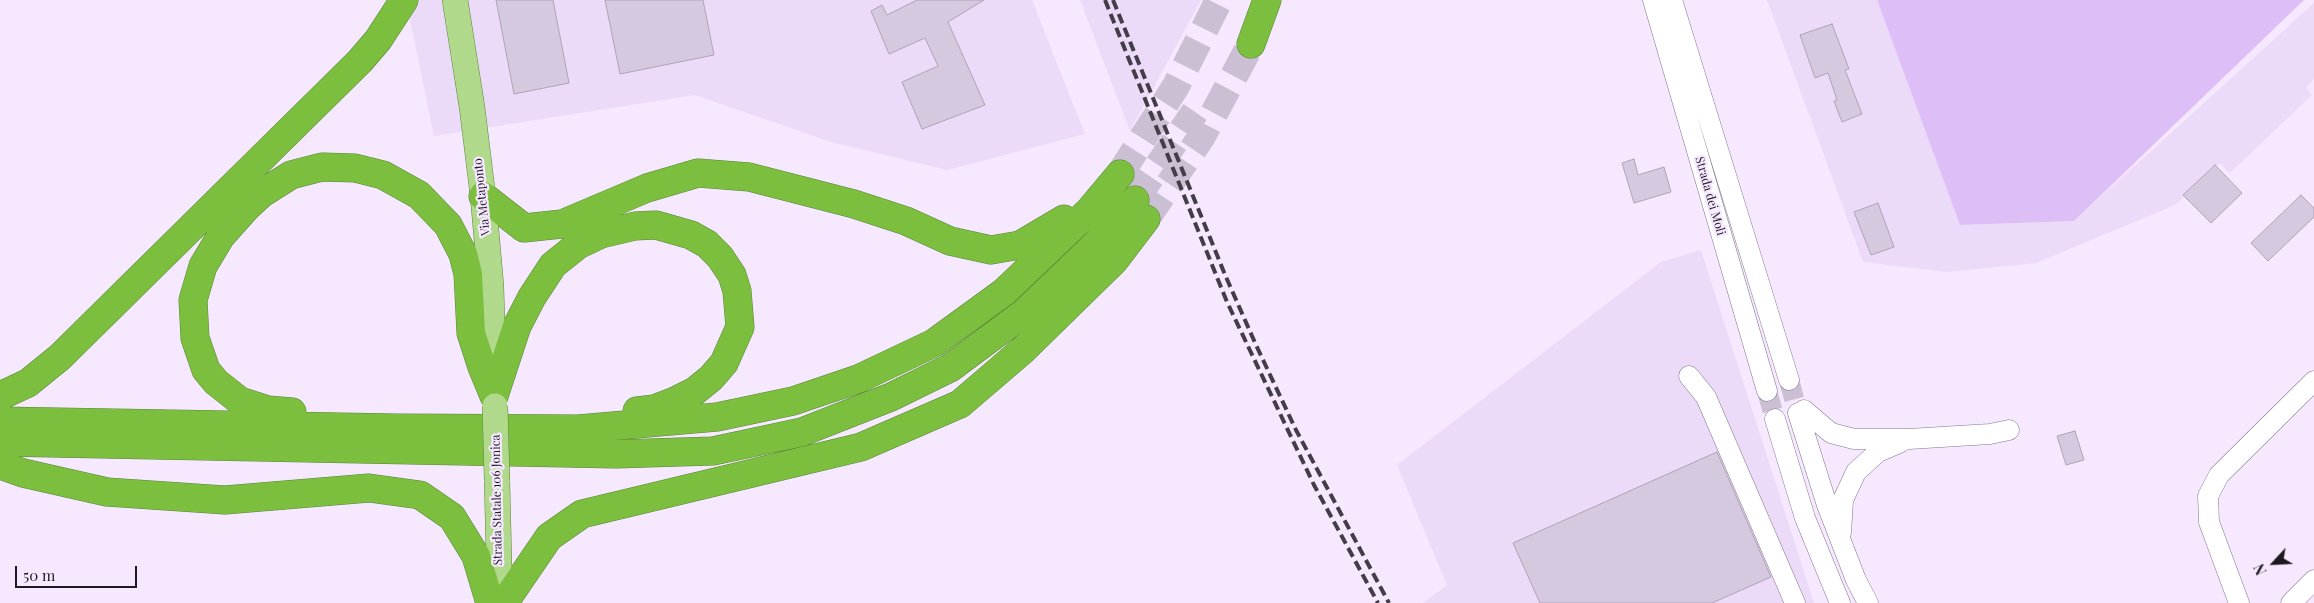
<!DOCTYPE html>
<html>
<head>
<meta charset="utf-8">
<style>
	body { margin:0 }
	#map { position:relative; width:2314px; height:603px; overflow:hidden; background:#f5e8ff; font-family:"Playfair Display",serif }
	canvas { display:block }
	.north { position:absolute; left:2249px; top:538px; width:50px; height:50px; -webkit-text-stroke:4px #f5e8ff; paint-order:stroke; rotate:245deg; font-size:14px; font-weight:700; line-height:20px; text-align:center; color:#1e1921 }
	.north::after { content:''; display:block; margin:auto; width:18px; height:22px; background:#1e1921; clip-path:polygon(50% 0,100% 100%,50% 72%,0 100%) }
	.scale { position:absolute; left:15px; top:566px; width:122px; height:22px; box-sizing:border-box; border:2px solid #1e1921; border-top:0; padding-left:6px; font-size:15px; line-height:18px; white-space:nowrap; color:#1e1921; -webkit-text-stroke:4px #f5e8ff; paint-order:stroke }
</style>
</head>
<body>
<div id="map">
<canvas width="2314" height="603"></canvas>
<div class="north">N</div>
<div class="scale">50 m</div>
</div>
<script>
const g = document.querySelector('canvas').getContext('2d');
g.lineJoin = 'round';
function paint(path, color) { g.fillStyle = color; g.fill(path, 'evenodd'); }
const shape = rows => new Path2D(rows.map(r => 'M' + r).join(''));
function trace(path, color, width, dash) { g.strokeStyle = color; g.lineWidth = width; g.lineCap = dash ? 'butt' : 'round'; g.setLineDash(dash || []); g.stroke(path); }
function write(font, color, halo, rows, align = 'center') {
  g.font = font + ' "Playfair Display",serif'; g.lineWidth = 4.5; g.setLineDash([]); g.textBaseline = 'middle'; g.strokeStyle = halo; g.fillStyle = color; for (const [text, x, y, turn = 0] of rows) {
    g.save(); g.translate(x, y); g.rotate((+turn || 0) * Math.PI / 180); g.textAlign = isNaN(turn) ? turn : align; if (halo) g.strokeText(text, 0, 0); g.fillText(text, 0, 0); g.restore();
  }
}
paint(shape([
	[406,0,1032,0,1085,134,947,170,831,142,695,95,434,136],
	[1080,0,1201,0,1130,131],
	[1767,0,1877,0,1960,225,2074,221,2314,3,2314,79,2306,88,2312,95,2230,173,2220,163,2175,205,2036,263,1947,272,1863,262],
	[1701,250,1814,603,1423,603,1447,585,1397,465,1661,262]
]), '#ebdbf8');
paint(shape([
	[1877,0,2304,0,2074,221,1960,225]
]), '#debef7');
const building = shape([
	[496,0,553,0,569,83,514,94,496,0],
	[605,0,703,0,714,55,620,74,605,0],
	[917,0,984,0,948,22,985,105,922,129,902,82,938,66,925,38,889,54,871,11,882,5,887,15,917,0],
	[1832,24,1849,69,1845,70,1862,114,1842,122,1834,101,1837,100,1828,73,1815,78,1800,35,1832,24],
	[1634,159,1638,175,1664,167,1671,192,1634,203,1622,163,1634,159],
	[2215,165,2242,193,2211,223,2183,195,2215,165],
	[2301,195,2314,208,2314,217,2268,261,2251,243,2301,195],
	[1878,203,1894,247,1871,255,1854,212,1878,203],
	[2075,431,2084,460,2066,465,2057,436,2075,431],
	[1717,452,1771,577,1712,603,1540,603,1513,543,1717,452]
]);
paint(building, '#d5c9df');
trace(building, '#afa3b8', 1);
trace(shape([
	[1789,380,1798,413],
	[1767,391,1775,419]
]), '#cabfd3', 20, [20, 10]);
trace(shape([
	[1120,174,1176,86,1219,0],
	[1135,200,1195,112],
	[1146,219,1202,136,1251,44]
]), '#cabfd3', 28, [28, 14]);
const minor = shape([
	[1653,0,1767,391],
	[1672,0,1789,380],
	[1689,376,1706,397,1795,603],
	[1804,410,1831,433,1854,439,1909,439,1990,434,2009,430],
	[1798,413,1827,505,1856,580,1868,603],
	[1775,419,1805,518,1840,603],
	[1841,533,1843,500,1856,472,1878,452,1901,442],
	[2239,603,2209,522,2208,496,2219,475,2314,381],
	[2291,603,2314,580]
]);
const major = shape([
	[455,0,472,107,483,196,491,286,494,389],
	[497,480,500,603]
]);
const highway = shape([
	[1251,44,1267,0],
	[483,196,524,228,562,224,647,188,698,173,749,177,854,204,906,221,950,241,991,250,1020,245,1064,219],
	[0,396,28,383,60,357,360,61,378,40,404,0],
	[494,396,517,326,532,297,553,265,578,245,601,234,635,226,656,225,691,235,707,244,720,257,732,275,737,291,740,327,724,363,711,378,695,391,675,401,654,409,637,411],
	[292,412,268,410,240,401,216,382,206,370,195,338,193,300,203,266,221,236,247,207,261,194,291,175,322,167,355,168,383,175,419,195,448,225,463,254,468,274,471,333,482,367,494,396],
	[0,421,396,428,578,429,717,417,793,401,858,379,934,343,1004,292,1089,211,1120,174],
	[0,442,616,454,713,451,802,432,891,397,950,368,1024,313,1095,245,1135,200],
	[0,465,23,473,107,492,225,500,369,488,420,495,452,517,476,556,490,603],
	[504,603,549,537,582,514,861,447,960,404,1023,350,1114,261,1146,219]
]);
trace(minor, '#83778c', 21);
trace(major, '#5b8534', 26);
trace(highway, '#5b8534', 29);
trace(minor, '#fff', 20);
trace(major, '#b0d98c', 25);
trace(highway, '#7cbf3f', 28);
trace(shape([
	[1105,0,1227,302,1314,485,1378,603],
	[1113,0,1226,277,1256,345,1296,430,1389,603]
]), '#443d48', 4, [10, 5]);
const majorBridge = shape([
	[495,406,497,480]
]);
trace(majorBridge, '#5b8534', 26, []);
trace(majorBridge, '#b0d98c', 25);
write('12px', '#1e1921', '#f5e8ff', [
	["Strada dei Moli",1710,196,74],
	["Via Metaponto",482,197,-96],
	["Strada Statale 106 Jonica",497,500,-91]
]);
</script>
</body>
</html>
